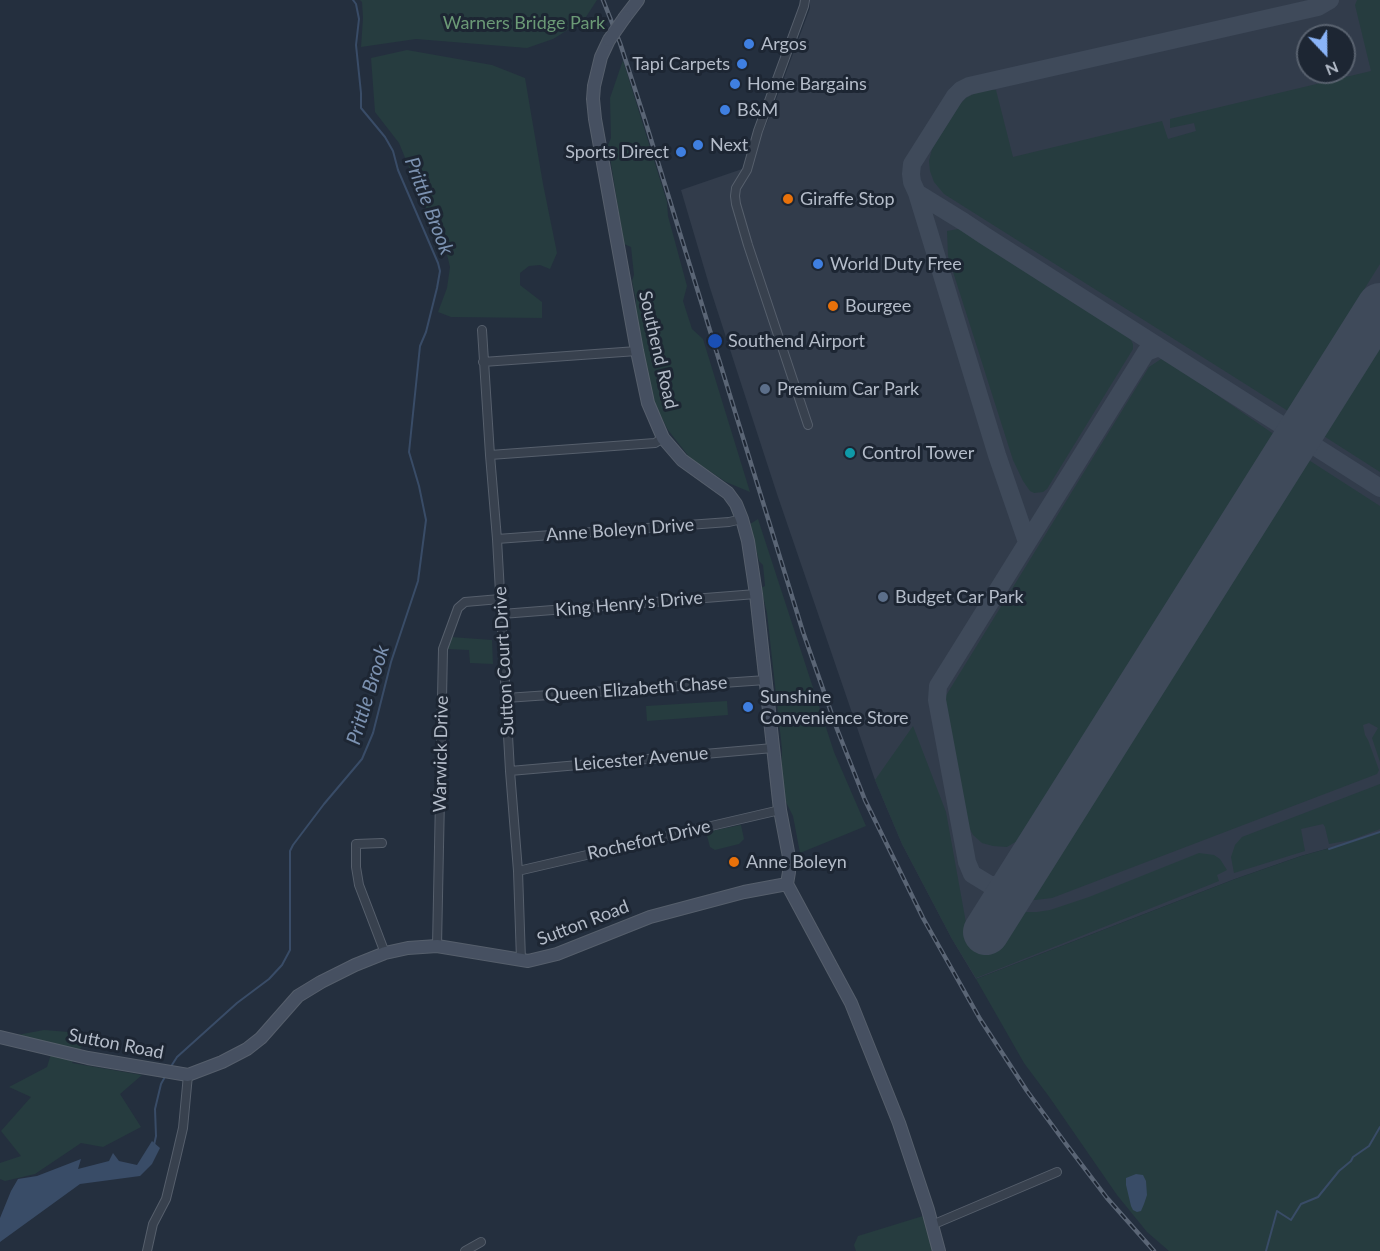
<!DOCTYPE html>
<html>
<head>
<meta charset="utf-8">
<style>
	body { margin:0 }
	#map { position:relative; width:1380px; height:1251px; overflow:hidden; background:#242f3e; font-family:Lato,sans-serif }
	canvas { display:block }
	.north { position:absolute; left:1296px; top:24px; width:60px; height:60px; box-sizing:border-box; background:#1d2633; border:2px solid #59626f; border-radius:50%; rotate:158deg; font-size:16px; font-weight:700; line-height:24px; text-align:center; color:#b4bcc9 }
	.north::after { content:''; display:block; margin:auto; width:21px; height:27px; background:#8ab4f8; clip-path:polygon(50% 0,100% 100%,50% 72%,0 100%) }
</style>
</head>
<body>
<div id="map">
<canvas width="1380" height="1251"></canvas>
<div class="north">N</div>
</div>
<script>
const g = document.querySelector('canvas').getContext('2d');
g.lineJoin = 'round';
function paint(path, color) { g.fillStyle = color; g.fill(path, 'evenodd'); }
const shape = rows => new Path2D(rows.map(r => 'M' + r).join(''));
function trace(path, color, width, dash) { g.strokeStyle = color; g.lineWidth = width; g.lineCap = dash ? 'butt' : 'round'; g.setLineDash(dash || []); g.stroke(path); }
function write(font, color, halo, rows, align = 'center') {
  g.font = font + ' Lato,sans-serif'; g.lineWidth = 6; g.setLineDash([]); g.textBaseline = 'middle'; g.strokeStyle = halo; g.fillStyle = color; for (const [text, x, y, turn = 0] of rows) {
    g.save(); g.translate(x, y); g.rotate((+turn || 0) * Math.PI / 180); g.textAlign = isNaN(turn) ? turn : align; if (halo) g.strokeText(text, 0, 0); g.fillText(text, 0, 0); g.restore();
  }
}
paint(shape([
	[810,0,1380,0,1380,832,1355,841,1301,856,1235,879,976,979,952,939,902,844,875,780,777,494,710,288,681,190,748,167,771,113,810,8],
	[1308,36,1344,36,1344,72,1308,72]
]), '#323c4b');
paint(shape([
	[360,0,597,0,584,20,553,39,527,48,416,39,361,47,363,18,362,2],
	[1357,0,1380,0,1380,264,1288,411,944,194,934,182,930,171,929,161,932,149,960,104,966,98,981,90,988,89,996,90,1013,157,1162,121,1168,139,1196,131,1194,123,1170,128,1170,119,1371,71,1355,5],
	[407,50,492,65,525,78,543,184,557,253,550,269,540,265,529,266,520,273,520,285,542,302,542,318,451,317,438,312,447,288,450,267,443,238,424,204,399,143,375,112,371,58],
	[623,60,667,202,668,216,687,286,683,301,692,329,703,339,750,492,726,482,690,458,668,430,661,416,655,411,636,321,636,300,632,281,634,275,631,247,624,244,608,145,611,138,610,98],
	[964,228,1128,334,1133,344,1133,349,1047,489,1043,492,1034,493,1030,491,1023,481,1013,460,948,256,947,231],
	[1380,336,1380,472,1319,433],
	[1161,359,1168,361,1275,435,1017,841,1007,847,993,846,982,843,973,835,965,820,942,702,1149,367],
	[1304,457,1380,506,1380,762,1372,738,1378,728,1369,723,1363,725,1365,735,1368,740,1379,770,1377,774,1052,898,1035,900,1027,899],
	[758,519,834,752,866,826,800,853,793,816,786,802,781,777,782,749,767,613,761,588,765,586,763,565,759,561,750,524],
	[451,637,492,640,493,664,470,663,469,650,446,649],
	[727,701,728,715,647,721,646,706],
	[913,726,946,812,966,923,998,943,1013,930,1020,912,1037,912,1050,910,1089,897,1199,853,1214,855,1220,859,1227,870,1217,875,1219,881,976,978,952,939,902,844,875,780],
	[1380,784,1380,829,1351,840,1329,844,1325,827,1323,824,1301,829,1305,851,1234,873,1231,857,1235,845,1242,837],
	[741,825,744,839,739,844,715,850,710,847,706,832],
	[1380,832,1380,1251,1169,1251,1147,1232,1117,1195,1050,1098,1024,1063,976,979,1235,879,1301,856,1355,841],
	[44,1030,69,1032,82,1046,72,1063,142,1075,120,1094,141,1127,103,1147,81,1143,35,1174,5,1181,0,1179,0,1163,21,1156,1,1131,31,1097,9,1087,47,1067,51,1054,17,1035],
	[923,1216,927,1225,934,1251,856,1251,854,1245,858,1236]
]), '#263c3f');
paint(shape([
	[152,1141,160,1148,152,1164,140,1176,80,1184,0,1242,0,1218,11,1191,18,1179,37,1176,81,1159,78,1169,109,1161,113,1153,119,1161,137,1165],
	[1136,1174,1143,1175,1146,1181,1147,1195,1144,1204,1141,1211,1137,1212,1133,1210,1131,1206,1126,1185,1126,1178]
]), '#394c67');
trace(shape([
	[1329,849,1380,832],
	[170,1068,177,1057,237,1003,269,979,282,965,290,950,290,851,293,845,324,804,362,759,373,733,391,662,418,581,426,520,419,486,409,452,420,346,426,332,437,288,440,271,438,263,398,170,393,151,385,137,361,108,361,93,356,45,359,19,356,4,353,0],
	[154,1145,156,1136,155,1109,161,1084,166,1075],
	[1266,1251,1277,1211,1291,1220,1301,1204,1318,1197,1339,1171,1351,1161,1353,1157,1369,1146,1380,1127]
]), '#394c67', 2);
trace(shape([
	[917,193,964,222,985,236,1380,488],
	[1281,424,1291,427,1296,426,1306,421,1312,414],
	[1281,424,1288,431,1290,439,1290,447,1287,455],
	[1027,542,997,455,917,193,912,182,911,174,912,164,955,96,961,90,969,86,1318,7,1330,0],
	[1026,870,1012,881,1002,885,990,885,972,874,967,862,937,700,938,686,1146,352,1159,347]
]), '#3f4a5a', 18);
trace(shape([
	[986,932,1380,306]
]), '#3f4a5a', 46);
const street = shape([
	[805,0,804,6,758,131,747,170,736,188,735,196,736,204,748,245,808,425],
	[482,330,490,455,497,539,510,771,518,871,521,960],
	[483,362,637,351],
	[490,455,655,443,663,438],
	[497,539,729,522,742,519],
	[502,614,756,594],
	[506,698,766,680],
	[510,771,773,748],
	[382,843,356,844,356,867,359,885,385,953],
	[518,871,780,810],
	[437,946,443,649,458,608,465,602,500,599],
	[932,1225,1057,1172],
	[147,1251,153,1224,166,1199,176,1158,183,1128,188,1075],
	[465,1251,481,1242]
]);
const secondary = shape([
	[625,17,638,0],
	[609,40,601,57,594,86,593,99,595,119,637,351,648,403,663,438,682,460,728,493,736,504,742,519,748,541,756,594,780,810,789,857,789,872,787,884],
	[787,884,851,1003,899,1123,928,1210,939,1251],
	[0,1037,88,1058,188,1075,222,1062,247,1049,261,1038,298,996,321,982,355,965,385,953,408,948,437,946,528,961,557,954,650,917,744,892,787,884]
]);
trace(street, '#565f6c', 10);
trace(secondary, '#565f6c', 14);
trace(street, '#38414e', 8);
trace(secondary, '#465061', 12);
const rail = shape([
	[603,0,620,43,645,120,803,632,837,729,865,800,923,918,980,1019,1027,1091,1066,1144,1107,1198,1154,1251]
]);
trace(rail, '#5a6575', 4.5);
trace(rail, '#1d2633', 2, [7]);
const secondaryBridge = shape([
	[609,40,625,17]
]);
trace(secondaryBridge, '#565f6c', 14, []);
trace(secondaryBridge, '#465061', 12);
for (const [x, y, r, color] of [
	[749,44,6,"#3f7fe0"],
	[742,64,6,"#3f7fe0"],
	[735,84,6,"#3f7fe0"],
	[725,110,6,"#3f7fe0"],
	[698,145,6,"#3f7fe0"],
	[681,152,6,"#3f7fe0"],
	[788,199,6,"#e8710a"],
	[818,264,6,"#3f7fe0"],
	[833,306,6,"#e8710a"],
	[715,341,8,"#1a4fb4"],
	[765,389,6,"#5c6f8a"],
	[850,453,6,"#0f9aa8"],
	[883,597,6,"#5c6f8a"],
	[748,707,6,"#3f7fe0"],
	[734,862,6,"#e8710a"]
]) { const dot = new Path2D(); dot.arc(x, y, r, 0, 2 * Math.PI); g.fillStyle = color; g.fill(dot); trace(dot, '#1d2633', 2); }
write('18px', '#6b9a76', '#1d2633', [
	["Warners Bridge Park",524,23]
]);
write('18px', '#b4bcc9', '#1d2633', [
	["Argos",761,44],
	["Tapi Carpets",730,64,"right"],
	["Home Bargains",747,84],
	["B&M",737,110],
	["Next",710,145],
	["Sports Direct",669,152,"right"],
	["Giraffe Stop",800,199],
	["World Duty Free",830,264],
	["Bourgee",845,306],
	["Southend Airport",728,341],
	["Premium Car Park",777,389],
	["Control Tower",862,453],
	["Budget Car Park",895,597],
	["Sunshine",760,697],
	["Convenience Store",760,718],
	["Anne Boleyn",746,862]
], 'left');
write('18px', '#b4bcc9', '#1d2633', [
	["Southend Road",658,350,77],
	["Anne Boleyn Drive",620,530,-4],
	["King Henry's Drive",629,604,-5],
	["Sutton Court Drive",504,661,-93],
	["Queen Elizabeth Chase",636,689,-4],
	["Warwick Drive",441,754,-89],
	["Leicester Avenue",641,759,-5],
	["Rochefort Drive",649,840,-13],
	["Sutton Road",583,923,-21],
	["Sutton Road",116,1044,11]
]);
write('italic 20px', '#7c92b1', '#1d2633', [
	["Prittle Brook",429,206,69],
	["Prittle Brook",368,695,-73]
]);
</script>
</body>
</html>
